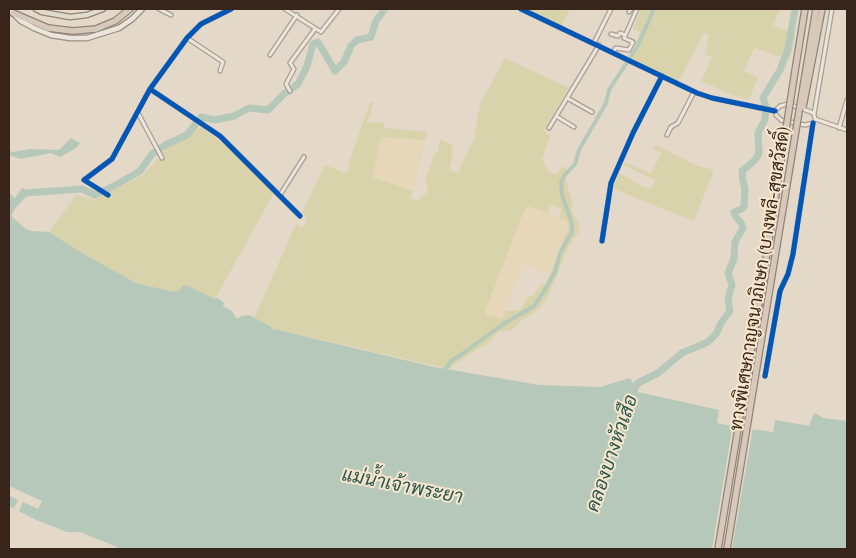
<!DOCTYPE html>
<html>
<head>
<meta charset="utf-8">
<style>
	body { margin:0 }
	#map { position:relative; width:856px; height:558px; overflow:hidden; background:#e4d9c9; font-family:Spectral,serif }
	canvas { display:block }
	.frame { position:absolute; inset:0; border:10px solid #37251b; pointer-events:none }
</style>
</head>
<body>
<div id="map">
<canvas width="856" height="558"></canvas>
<div class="frame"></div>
</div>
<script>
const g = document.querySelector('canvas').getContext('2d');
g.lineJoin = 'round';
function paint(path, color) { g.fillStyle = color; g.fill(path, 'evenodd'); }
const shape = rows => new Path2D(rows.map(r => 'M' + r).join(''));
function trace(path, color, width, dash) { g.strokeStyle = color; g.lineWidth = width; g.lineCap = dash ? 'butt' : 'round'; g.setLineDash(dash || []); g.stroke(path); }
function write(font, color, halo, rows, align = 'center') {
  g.font = font + ' Spectral,Sarabun,serif'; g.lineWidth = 4; g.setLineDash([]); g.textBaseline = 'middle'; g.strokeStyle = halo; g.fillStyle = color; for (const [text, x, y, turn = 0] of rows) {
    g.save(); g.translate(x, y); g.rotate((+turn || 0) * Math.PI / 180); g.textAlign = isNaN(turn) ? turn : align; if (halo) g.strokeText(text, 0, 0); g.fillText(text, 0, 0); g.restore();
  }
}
paint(shape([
	[381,136,425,140,413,191,372,177],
	[529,206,566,220,569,225,555,262,549,274,524,265,502,319,486,315,486,309,525,208]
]), '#e5d7b8');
paint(shape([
	[532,9,570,9,561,27,530,11],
	[641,9,780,9,773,26,795,34,790,60,754,48,744,71,758,77,749,100,732,95,701,81,712,57,705,54,709,35,704,33,678,82,632,59,640,32,633,28],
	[505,58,569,88,545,128,545,132,550,136,542,159,548,171,556,175,562,167,566,167,567,184,573,206,571,210,579,224,579,231,568,248,548,296,539,309,521,321,514,329,506,331,499,331,487,344,466,356,449,369,274,329,273,330,254,318,296,224,303,228,307,218,302,213,325,165,345,173,350,170,348,166,370,102,374,103,367,122,384,123,385,128,427,132,425,140,381,137,372,177,413,191,410,198,418,200,427,192,428,187,425,182,434,155,438,152,440,139,452,145,453,154,449,169,453,172,458,172,474,138,480,104],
	[551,205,562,209,559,218,566,220,569,225,555,262,546,283,541,285,533,296,529,296,520,310,505,311,502,319,486,315,486,309,525,208,529,206,548,214],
	[201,127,227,147,260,177,274,193,215,299,186,285,178,291,174,292,136,283,84,254,49,232,76,195,95,200,143,175,168,147],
	[656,145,698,166,714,170,694,221,638,199,613,188,619,173,641,186,651,189,655,181,653,179,623,165,625,162,651,174,661,153,653,149]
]), '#d8d3aa');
paint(shape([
	[71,138,80,143,76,148,60,157,51,153,21,159,9,155,9,151,13,152,30,149,59,150],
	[22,188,25,189,22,200,11,214,13,218,26,229,31,231,49,232,84,254,136,283,174,292,178,291,183,286,186,285,215,299,218,298,224,303,223,306,232,311,237,319,241,316,249,315,270,326,273,330,274,329,434,367,539,385,600,387,630,378,638,392,719,410,717,423,737,427,773,432,775,420,809,426,814,413,824,418,847,421,847,549,122,549,80,532,67,532,34,519,9,506,9,193,15,198]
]), '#b5c8ba');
paint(shape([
	[733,424,753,427,732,549,712,549],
	[9,486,42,501,38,509,23,502,19,511,14,508,18,500,10,496,9,498]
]), '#e4d9c9');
trace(shape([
	[443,373,451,361,462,354,502,325,534,306,543,293,555,272,560,253,572,232,572,224,562,195,561,183,564,176,575,164,579,150,606,103,609,90,637,47,654,9]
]), '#b5c8ba', 4);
trace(shape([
	[9,213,12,206,25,193,82,189,95,195,114,186,140,171,152,154,167,144,187,135,201,117,215,120,234,116,249,108,268,110,285,93,298,84,307,66,313,44,318,42,335,71,344,62,351,46,357,40,371,37,376,21,385,9],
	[631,395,638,383,658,373,682,353,708,342,716,334,721,323,730,311,728,299,732,285,728,273,734,259,735,242,743,228,742,224,736,217,734,212,742,209,744,206,745,188,743,182,742,171,755,160,759,153,758,133,765,119,766,106,763,98,780,70,788,49,795,9]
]), '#b5c8ba', 7);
const street = shape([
	[159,9,171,15],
	[285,9,321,32,339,9],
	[521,9,697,93,712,98,775,111],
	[629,12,631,9],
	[611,34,618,36,620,33,625,35],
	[187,38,223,62,220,71],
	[594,43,611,9],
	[613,52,616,48,629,50,633,42,624,38,637,9],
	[270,55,297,15],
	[150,89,220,136,300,216],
	[290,91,286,84,294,69,290,63,315,29],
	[567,98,592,112],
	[775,111,780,106,788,104,811,112,814,114,815,119,847,130],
	[775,111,776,115,781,120,805,125,813,123],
	[138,113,162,158],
	[814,114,832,9],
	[556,116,574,127],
	[549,128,599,45],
	[839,128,847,100],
	[667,135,671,127,678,123,694,92],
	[108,195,84,180,112,159,150,89,187,38,201,24,231,9],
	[280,195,304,157],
	[602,241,611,183,633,133,662,76],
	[765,376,780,291,788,274,793,254,813,123]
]);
const secondary = shape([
	[9,9,21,21,34,28,51,35,70,38,87,38,119,28,132,19,142,9]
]);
const primary = shape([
	[36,9,42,12,70,17,87,15,103,9]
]);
const highway = shape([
	[13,13,48,28,73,31,96,29,115,21,130,9],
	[795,71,805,9],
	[718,549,761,291],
	[727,549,769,293]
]);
trace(street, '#a99e93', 5.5);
trace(secondary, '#988e83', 7);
trace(primary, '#8e8479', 7);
trace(highway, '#8e8479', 8);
trace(street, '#ece5db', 3);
trace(secondary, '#ece5db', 4.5);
trace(primary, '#e3dacc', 4.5);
trace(highway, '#d7c8ba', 5.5);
const highwayBridge = shape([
	[803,107,822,9],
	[761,291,795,71],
	[769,293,816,9]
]);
trace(highwayBridge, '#8e8479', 8, []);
trace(highwayBridge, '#d7c8ba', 5.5);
trace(shape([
	[521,9,697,93,712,98,775,111],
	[150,89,220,136,300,216],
	[108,195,84,180,112,159,150,89,187,38,201,24,231,9],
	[602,241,611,183,633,133,662,76],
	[765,376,780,291,788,274,793,254,813,123]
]), '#0057b8', 5);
write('18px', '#37251b', '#f7e6cd', [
	["ทางพิเศษกาญจนาภิเษก (บางพลี-สุขสวัสดิ์)",762,279,-81]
]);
write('italic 19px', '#29584f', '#f7e6cd', [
	["คลองบางหัวเสือ",614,454,-71],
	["แม่น้ำเจ้าพระยา",402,488,11]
]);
</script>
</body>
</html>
